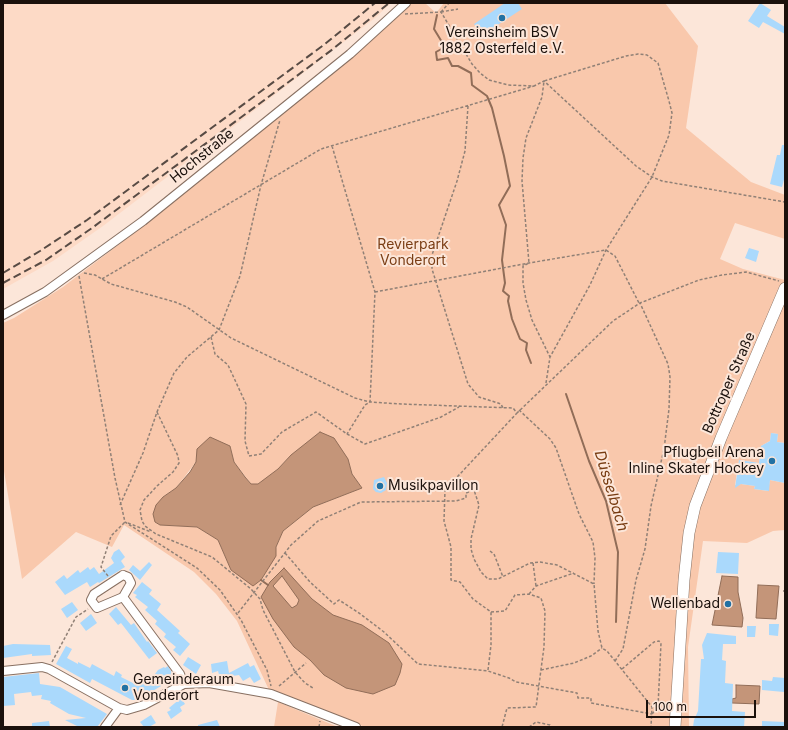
<!DOCTYPE html>
<html>
<head>
<meta charset="utf-8">
<style>
	body { margin:0 }
	#map { position:relative; width:788px; height:730px; overflow:hidden; background:#fce6d9; font-family:Inter,sans-serif }
	canvas { display:block }
	.frame { position:absolute; inset:0; border:4px solid #1b110c; pointer-events:none }
	.scale { position:absolute; left:646px; top:700px; width:110px; height:18px; box-sizing:border-box; border:2px solid #1b110c; border-top:0; padding-left:5px; font-size:12px; line-height:14px; white-space:nowrap; color:#1b110c; -webkit-text-stroke:3px #fce6d9; paint-order:stroke }
</style>
</head>
<body>
<div id="map">
<canvas width="788" height="730"></canvas>
<div class="frame"></div>
<div class="scale">100 m</div>
</div>
<script>
const g = document.querySelector('canvas').getContext('2d');
g.lineJoin = 'round';
function paint(path, color) { g.fillStyle = color; g.fill(path, 'evenodd'); }
const shape = rows => new Path2D(rows.map(r => 'M' + r).join(''));
function trace(path, color, width, dash) { g.strokeStyle = color; g.lineWidth = width; g.lineCap = dash ? 'butt' : 'round'; g.setLineDash(dash || []); g.stroke(path); }
function write(font, color, halo, rows, align = 'center') {
  g.font = font + ' Inter,sans-serif'; g.lineWidth = 4; g.setLineDash([]); g.textBaseline = 'middle'; g.strokeStyle = halo; g.fillStyle = color; for (const [text, x, y, turn = 0] of rows) {
    g.save(); g.translate(x, y); g.rotate((+turn || 0) * Math.PI / 180); g.textAlign = isNaN(turn) ? turn : align; if (halo) g.strokeText(text, 0, 0); g.fillText(text, 0, 0); g.restore();
  }
}
paint(shape([
	[3,3,391,3,375,18,103,226,53,261,3,289]
]), '#fddac6');
paint(shape([
	[411,3,425,3,436,13,444,3,665,3,698,46,686,128,751,182,785,195,785,239,735,223,720,259,743,269,785,280,785,443,777,442,778,434,771,433,770,441,761,446,759,463,739,460,735,485,741,484,755,486,754,489,768,491,770,480,785,483,785,530,773,531,747,543,703,541,688,647,689,727,365,727,269,690,237,621,216,594,194,572,124,525,112,547,76,532,22,579,3,465,3,323,14,318,63,287,130,236,358,50,400,15],
	[230,446,234,462,251,484,258,484,264,481,278,469,291,455,348,459,352,474,362,488,313,507,283,531,263,578,256,584,231,570,218,540,197,527,160,525,155,522,163,497,176,488,196,462],
	[278,702,338,727,274,727]
]), '#f9c8ac');
const water = shape([
	[320,432,334,438,348,459,352,474,362,488,313,507,283,531,276,547,276,556,261,580,253,586,231,570,218,540,197,527,160,525,155,522,153,514,156,505,163,497,176,488,190,472,196,462,197,449,210,437,230,446,234,462,245,477,251,484,258,484,278,469,291,455,320,432],
	[284,568,312,599,333,615,362,625,389,643,402,664,400,673,395,685,373,694,346,688,324,675,310,660,294,647,273,619,261,597,270,582,284,568],
	[282,576,299,600,297,605,292,608,273,586,282,576],
	[722,576,738,577,738,592,743,618,742,627,712,625,722,576],
	[758,585,779,586,776,619,756,618,758,585],
	[736,685,760,686,759,704,732,703,732,699,736,698,736,685]
]);
paint(water, '#c49579');
trace(water, '#916d58', 1);
trace(shape([
	[437,15,434,29,445,47,436,52,437,60,448,58,452,66,458,66,471,73,472,85,487,96,492,108,504,156,510,186,499,205,506,225,502,260,505,283,503,291,509,296,508,301,512,319,520,339,527,343,526,350,531,363],
	[566,394,589,461,606,501,618,552,616,622],
	[261,580,268,585]
]), '#916d58', 2);
paint(shape([
	[505,3,518,3,522,9,493,28,496,31,484,39,474,24],
	[760,3,771,10,767,16,785,27,785,34,763,22,759,28,748,21],
	[782,145,785,145,785,176,782,187,770,184,777,155,780,155],
	[749,248,759,251,756,262,745,258],
	[771,433,778,434,777,442,785,443,785,483,770,480,769,491,754,489,755,486,741,484,735,488,739,460,759,463,761,446,770,441],
	[384,477,387,483,386,490,381,493,376,492,373,489,374,480],
	[119,549,125,557,121,561,125,567,99,583,98,582,90,587,87,582,65,595,55,582,64,575,67,579,78,570,80,573,88,567,90,570,94,567,99,574,114,563,111,558,114,552],
	[718,552,739,553,738,574,716,573],
	[149,562,152,565,140,580,129,570,133,565,140,571],
	[142,582,152,590,149,594,161,604,157,610,180,631,178,633,190,644,180,656,173,650,176,647,164,637,166,634,155,624,157,621,145,610,148,607,135,597,137,595,133,593],
	[72,602,78,610,67,618,61,609],
	[116,607,131,625,134,623,147,642,148,641,157,653,149,659,121,623,118,625,109,614],
	[91,614,97,623,86,631,80,623],
	[769,624,779,624,778,636,769,635],
	[747,626,756,626,755,637,747,637],
	[707,633,736,636,736,644,723,644,722,660,726,661,725,683,733,684,732,711,745,712,744,727,693,727,694,720,698,711,701,659,704,659,702,645],
	[13,644,50,645,51,655,32,656,32,654,3,658,3,646],
	[66,646,72,649,67,658,78,664,78,662,90,668,92,664,114,676,116,671,122,675,121,677,135,684,155,674,158,670,164,667,165,668,168,666,175,678,137,700,132,700,92,679,90,683,56,664],
	[188,657,201,665,196,674,183,665],
	[227,661,229,673,248,663,250,667,254,665,261,679,254,683,250,677,243,681,239,675,220,678,218,671,212,673,211,664],
	[39,673,40,684,60,687,107,714,101,722,97,727,79,727,65,720,86,718,69,714,50,703,51,701,41,699,42,695,32,696,31,692,14,694,15,705,3,706,3,677],
	[773,677,785,678,784,692,762,690,762,680,772,681],
	[181,698,185,704,180,707,182,711,171,719,167,712,171,710,169,708],
	[151,715,156,723,149,727,144,727,140,722],
	[217,720,220,727,198,727,198,725],
	[49,721,50,727,32,727,32,723],
	[762,721,785,722,785,727,762,727]
]), '#aad9fc');
const street = shape([
	[3,315,45,292,143,221,350,54,406,3],
	[123,575,128,577,131,583,123,597,97,608,91,600,94,594,123,575],
	[123,597,180,674,184,684],
	[3,671,42,667,49,669,119,708],
	[105,727,119,708,127,710,144,705,184,684,209,683,271,694,356,727]
]);
const secondary = shape([
	[675,727,684,580,689,533,695,506,721,438,785,288]
]);
trace(street, '#887062', 10);
trace(secondary, '#887062', 12);
trace(shape([
	[441,12,458,9],
	[441,12,449,3],
	[405,14,441,12,472,64,480,73,489,80,508,85,534,86,544,81,636,166,652,177,662,181,785,202],
	[468,106,465,151,457,181,432,255,432,269,468,384,479,397,501,404,503,408],
	[332,146,375,292,370,402,365,405,347,434],
	[84,273,95,275,111,284,175,302,187,307,231,338,355,398,370,402,401,404,513,408,517,413,613,321,640,303,699,280,722,275,746,272,779,281],
	[79,276,115,478,125,522,197,568,220,590,241,620,267,670,271,686],
	[102,279,321,149,534,86],
	[375,292,529,263,606,250,615,256,639,303],
	[211,337,215,354,228,365,246,404,245,441,249,456,261,454,282,432,316,412,347,434,365,444,441,417,459,407],
	[546,383,550,357,590,285,606,250,652,177,669,135,672,113,669,101,658,63,647,55,638,54,626,56,544,81,542,97,526,138,523,158,522,181,529,263,523,266,523,283,526,300,532,320,550,357],
	[519,410,550,439,556,448,579,514,593,542,595,558,594,584],
	[157,412,178,456,179,463,173,472,157,486,144,500,140,510,142,521,145,526,156,534,212,557,251,589,260,599,263,610,295,672,305,683,313,688],
	[120,505,143,453,157,412,174,373,187,357,219,330,240,276,261,185,280,120],
	[128,523,151,532],
	[490,551,494,554,503,577],
	[285,553,310,582,334,604,339,600,359,613,384,632,418,664,488,671,509,678,516,682,577,693,578,698,591,698,591,703,652,714],
	[533,563,536,586],
	[108,576,101,567,111,536,125,522],
	[783,591,785,591],
	[529,594,536,586,574,573],
	[491,612,505,611,515,595,529,594,541,598,545,611,544,647,536,707,507,708,502,727],
	[238,613,291,545,318,521,361,502,456,501,466,498,466,493,474,490,479,505,471,539,471,549,474,559,481,572,488,579,498,579,530,563,540,562,557,565,594,584,598,631,602,648,607,651,652,707,651,727],
	[615,661,623,649,636,580,645,549,651,506,664,449,669,409,670,377,668,364,640,303],
	[52,662,76,617,88,609],
	[622,669,654,642,659,641,661,643,658,707,652,714],
	[488,670,491,645,491,612,473,599,460,582,451,580,451,547,444,521,445,490,517,413],
	[541,670,574,663,591,656,602,648],
	[279,686,306,663],
	[319,727,320,721],
	[529,727,536,722,550,725,551,727]
]), '#908076', 1.5, [3, 2]);
trace(street, '#fff', 8);
trace(secondary, '#fff', 11);
trace(shape([
	[3,273,40,251,87,220,325,44,375,3],
	[3,283,46,260,92,228,333,49,389,3]
]), '#584b44', 2, [8, 4]);
for (const [x, y, r, color] of [
	[502,18,4,"#2271a3"],
	[772,461,4,"#2271a3"],
	[380,486,4,"#2271a3"],
	[728,604,4,"#2271a3"],
	[125,688,4,"#2271a3"]
]) { const dot = new Path2D(); dot.arc(x, y, r, 0, 2 * Math.PI); g.fillStyle = color; g.fill(dot); trace(dot, '#fce6d9', 1.5); }
write('14px', '#1b110c', '#fce6d9', [
	["Vereinsheim BSV",502,33,"center"],
	["1882 Osterfeld e.V.",502,49,"center"],
	["Pflugbeil Arena",764,453],
	["Inline Skater Hockey",764,469],
	["Musikpavillon",388,486,"left"],
	["Wellenbad",720,604],
	["Gemeinderaum",133,680,"left"],
	["Vonderort",133,696,"left"]
], 'right');
write('14px', '#1b110c', '#fce6d9', [
	["Hochstraße",202,156,-39],
	["Bottroper Straße",729,383,-66]
]);
write('14px', '#7b3e15', '#fce6d9', [
	["Revierpark",413,245],
	["Vonderort",413,261]
]);
write('italic 15px', '#783c12', '#fce6d9', [
	["Düsselbach",611,491,73]
]);
</script>
</body>
</html>
